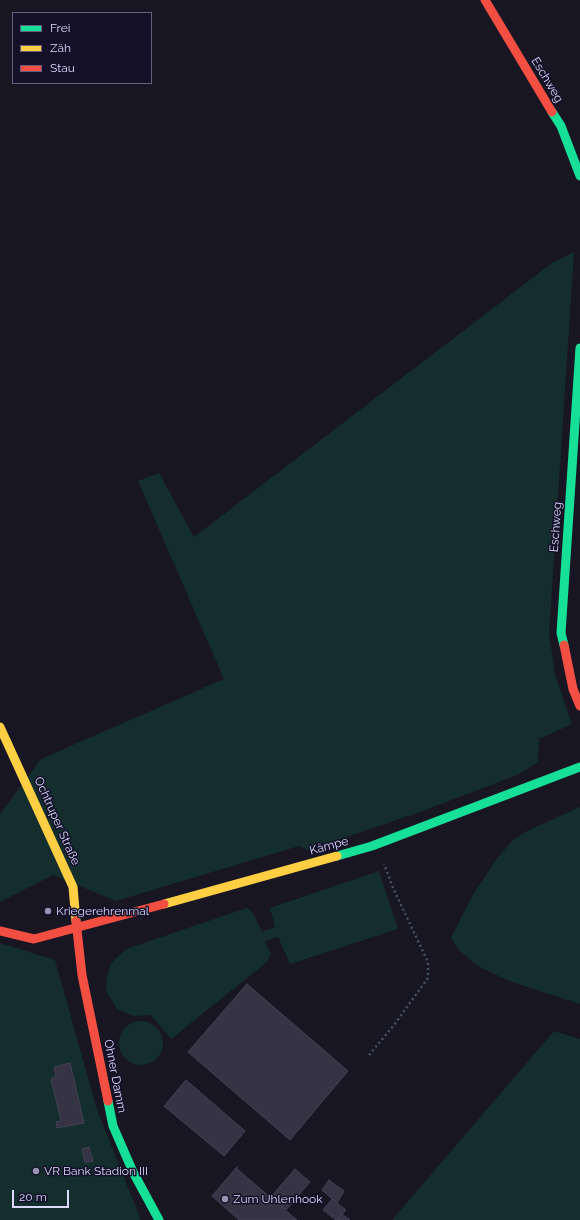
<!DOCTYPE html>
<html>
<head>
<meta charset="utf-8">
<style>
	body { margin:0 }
	#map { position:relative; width:580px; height:1220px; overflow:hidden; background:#171622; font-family:Raleway,sans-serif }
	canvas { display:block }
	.legend { position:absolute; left:12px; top:12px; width:140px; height:72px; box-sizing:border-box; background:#131028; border:1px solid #63607e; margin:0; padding:5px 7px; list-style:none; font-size:12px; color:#dbd8fe }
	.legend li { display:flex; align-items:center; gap:8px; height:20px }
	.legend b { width:20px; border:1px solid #63607e }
	.scale { position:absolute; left:12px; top:1190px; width:57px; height:18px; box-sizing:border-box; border:2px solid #dbd8fe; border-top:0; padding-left:5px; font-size:12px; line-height:14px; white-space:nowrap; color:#dbd8fe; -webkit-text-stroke:3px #131028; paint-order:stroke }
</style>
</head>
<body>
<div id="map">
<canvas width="580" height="1220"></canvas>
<ul class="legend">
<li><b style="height:5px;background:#16e098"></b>Frei</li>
<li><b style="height:5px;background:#ffcf43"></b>Zäh</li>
<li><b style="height:5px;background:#f24e42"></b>Stau</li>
</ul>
<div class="scale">20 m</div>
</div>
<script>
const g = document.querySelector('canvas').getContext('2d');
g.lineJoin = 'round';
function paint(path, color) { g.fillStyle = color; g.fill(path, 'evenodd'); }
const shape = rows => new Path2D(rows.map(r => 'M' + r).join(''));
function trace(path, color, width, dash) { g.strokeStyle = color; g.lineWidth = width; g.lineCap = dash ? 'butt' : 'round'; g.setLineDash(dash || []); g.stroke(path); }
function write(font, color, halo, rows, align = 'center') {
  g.font = font + ' Raleway,sans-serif'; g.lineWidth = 3; g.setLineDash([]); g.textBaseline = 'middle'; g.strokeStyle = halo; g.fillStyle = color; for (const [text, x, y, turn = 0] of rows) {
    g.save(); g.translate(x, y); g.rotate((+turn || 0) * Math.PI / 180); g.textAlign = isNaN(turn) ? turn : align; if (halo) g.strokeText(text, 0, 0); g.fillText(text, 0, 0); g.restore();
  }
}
paint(shape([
	[574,252,549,633,555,675,572,724,539,739,538,762,517,775,420,812,308,850,299,846,116,901,53,875,0,902,0,814,41,759,224,679,138,481,159,473,194,537,552,263],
	[580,807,580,1004,509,981,476,965,459,950,451,938,471,898,498,857,513,840,527,831],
	[379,871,398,929,290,964,278,937,265,941,271,954,267,962,171,1039,151,1015,133,1016,117,1009,106,991,107,977,111,963,126,949,247,908,253,913,262,932,275,927,270,908],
	[0,943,55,960,97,1110,141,1220,0,1220],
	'119 1043a22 22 0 1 1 44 0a22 22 0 1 1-44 0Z',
	[554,1031,580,1039,580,1220,392,1220]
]), '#142e2e');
const building = shape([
	[247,984,348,1071,290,1140,188,1052,247,984],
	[70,1063,84,1123,57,1128,56,1122,61,1121,51,1079,56,1077,54,1067,70,1063],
	[186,1080,245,1131,224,1156,164,1106,186,1080],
	[89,1147,93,1161,85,1163,82,1149,89,1147],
	[237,1167,237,1169,297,1220,239,1220,212,1196,237,1167],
	[295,1169,310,1182,286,1210,271,1197,295,1169],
	[329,1180,344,1191,337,1203,322,1190,329,1180],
	[332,1199,346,1210,336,1220,323,1210,332,1199],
	[342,1214,350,1220,336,1220,342,1214]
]);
paint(building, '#353344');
trace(building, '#434156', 1);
trace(shape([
	[369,1055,394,1025,428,978,428,962,393,888,384,864]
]), '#45525f', 2.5, [2, 3]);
trace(shape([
	[552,112,561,126,580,176],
	[564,645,561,633,580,348],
	[337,856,372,846,580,767],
	[108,1101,113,1126,133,1172,159,1220]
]), '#16e098', 9);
trace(shape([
	[0,727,73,887,76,921],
	[164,904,337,856]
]), '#ffcf43', 9);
trace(shape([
	[485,0,552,112],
	[564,645,573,689,580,706],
	[76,921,82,975,108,1101],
	[0,931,34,939,164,904]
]), '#f24e42', 9);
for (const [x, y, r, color] of [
	[48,911,4,"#9694b1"],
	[36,1171,4,"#9694b1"],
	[225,1199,4,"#9694b1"]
]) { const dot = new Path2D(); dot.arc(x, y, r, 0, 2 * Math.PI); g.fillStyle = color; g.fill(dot); trace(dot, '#131028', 1.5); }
write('12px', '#dbd8fe', '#131028', [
	["Eschweg",547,80,59],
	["Eschweg",556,527,-86],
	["Ochtruper Straße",57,821,66],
	["Kämpe",329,846,-15],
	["Ohner Damm",115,1076,79]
]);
write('12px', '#dbd8fe', '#131028', [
	["Kriegerehrenmal",56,911],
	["VR Bank Stadion III",44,1171],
	["Zum Uhlenhook",233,1199]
], 'left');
</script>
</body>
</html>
